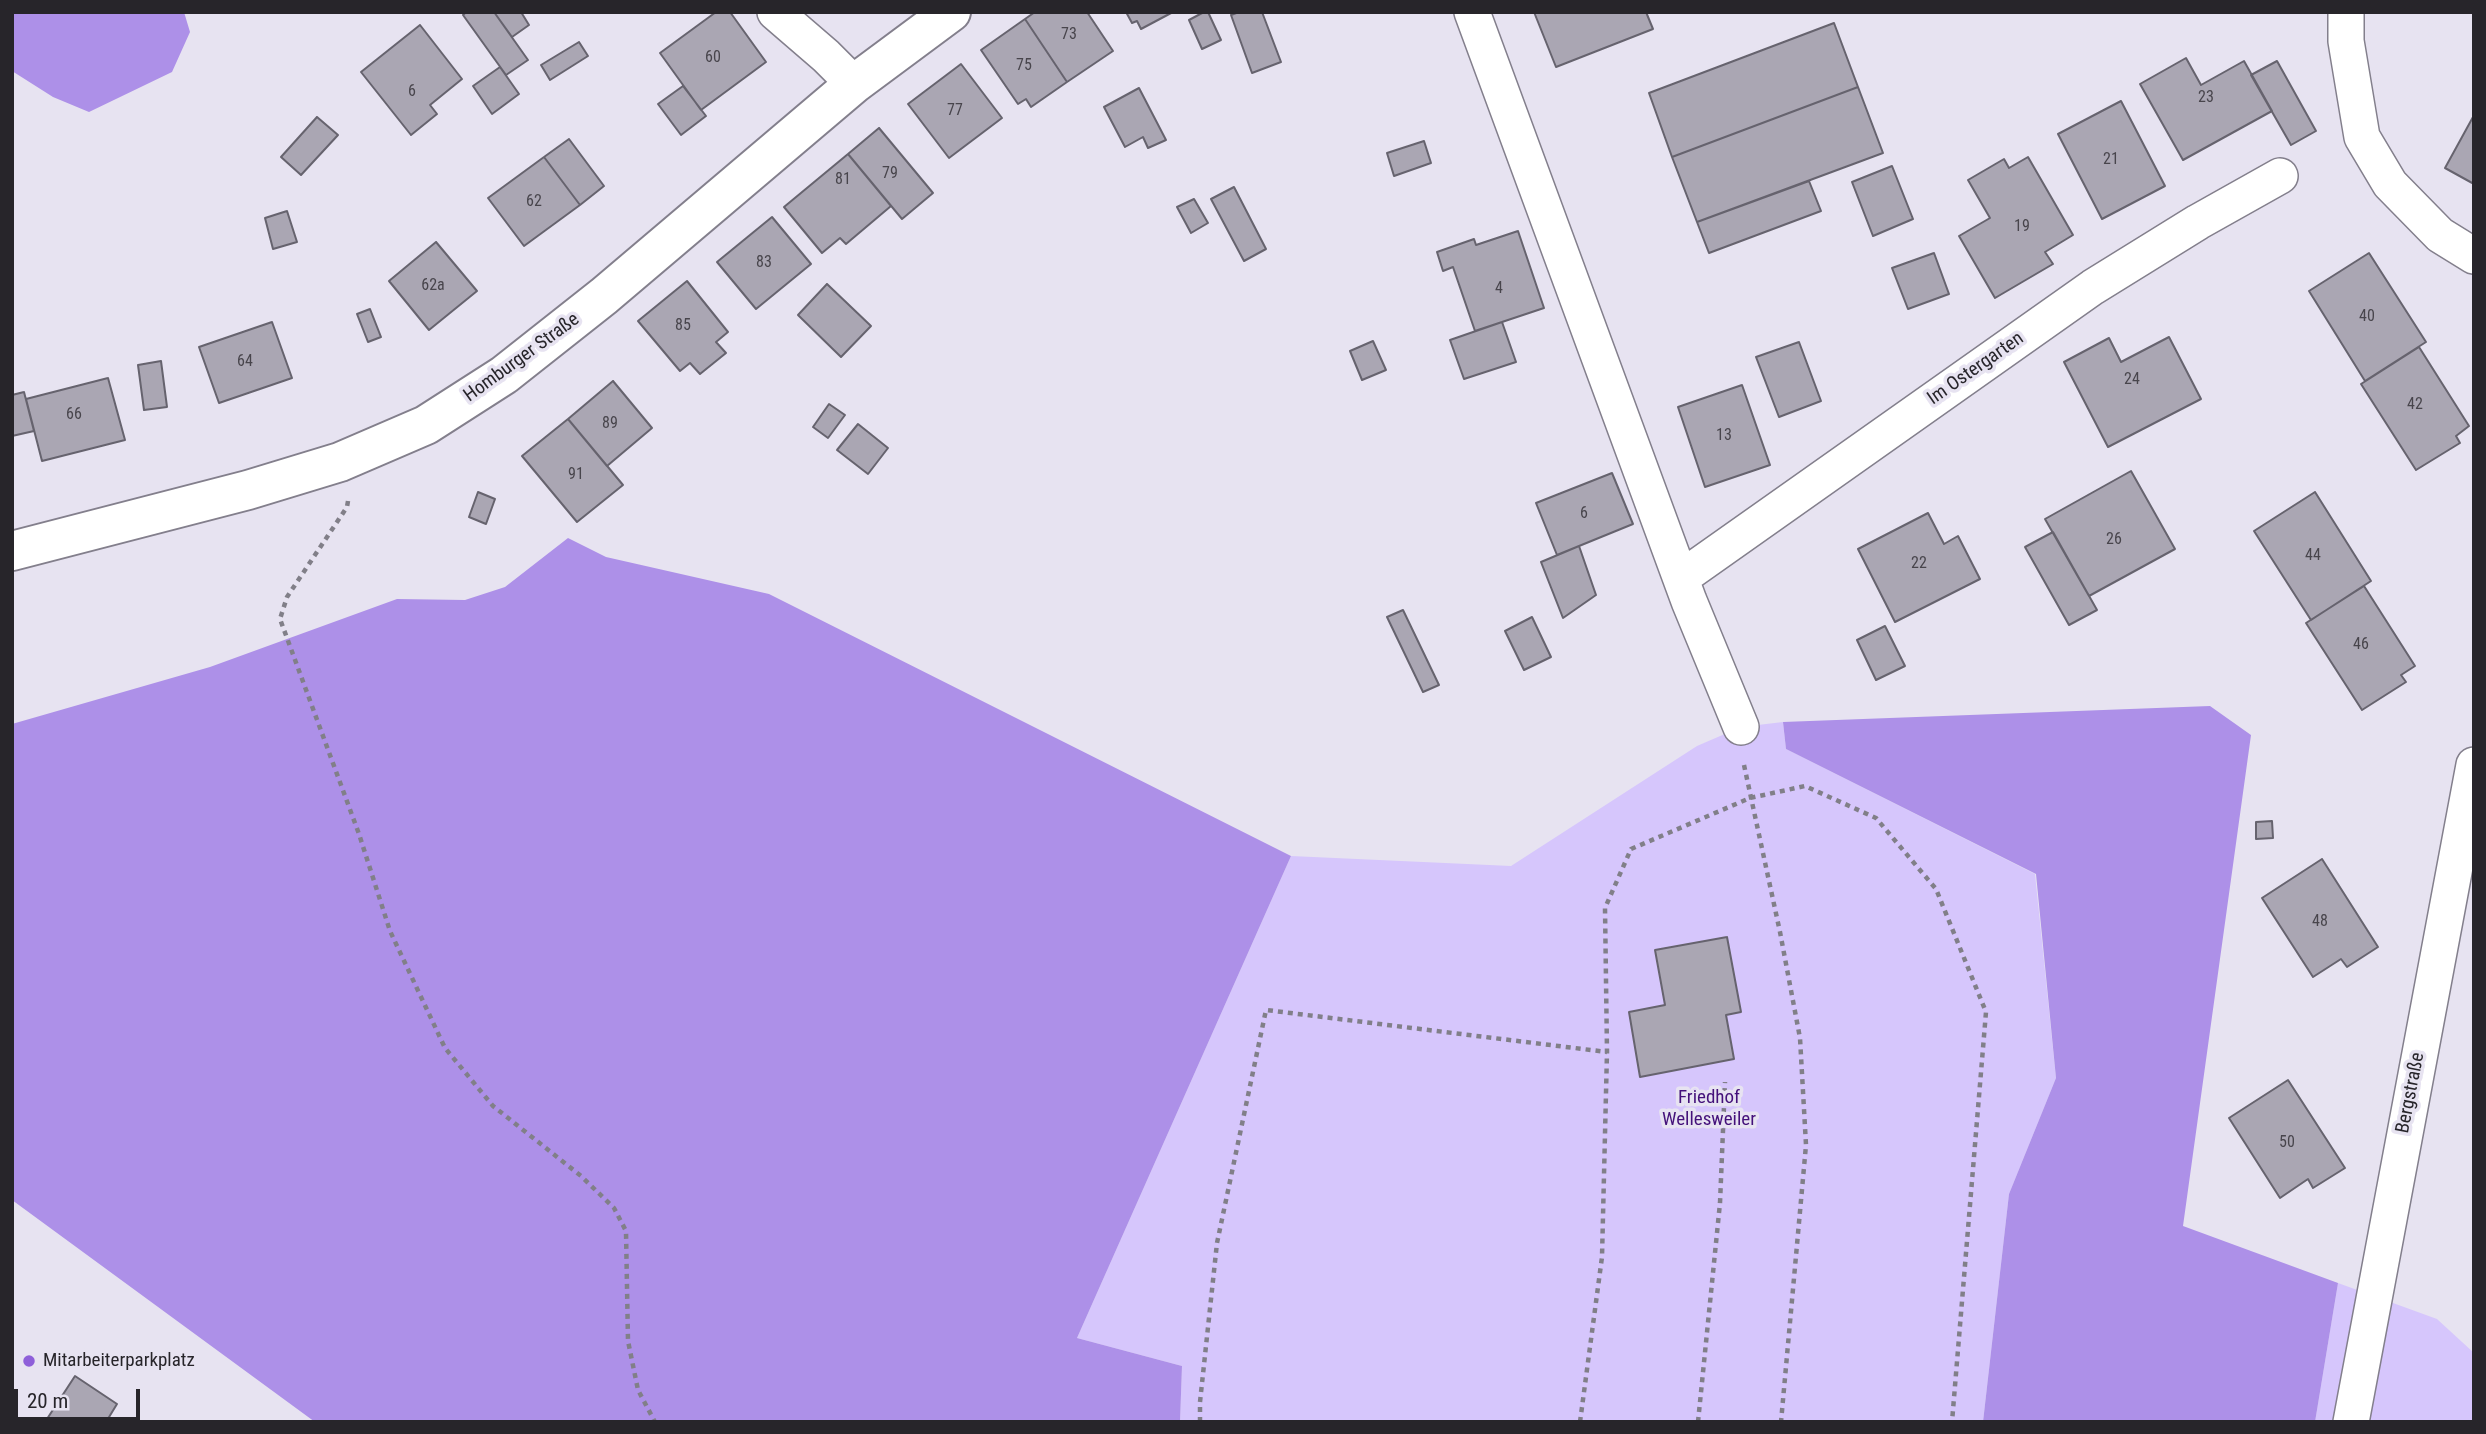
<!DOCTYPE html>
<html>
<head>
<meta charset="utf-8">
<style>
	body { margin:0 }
	#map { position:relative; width:2486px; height:1434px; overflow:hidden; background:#e7e3f1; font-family:"Roboto Condensed",sans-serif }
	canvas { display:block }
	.frame { position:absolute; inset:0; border:14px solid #27252a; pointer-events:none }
	.scale { position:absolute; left:14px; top:1389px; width:126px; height:32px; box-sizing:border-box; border:4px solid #27252a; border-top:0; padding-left:9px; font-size:21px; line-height:24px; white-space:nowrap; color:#27252a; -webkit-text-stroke:5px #e7e3f1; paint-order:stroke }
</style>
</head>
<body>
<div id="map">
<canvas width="2486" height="1434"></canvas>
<div class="frame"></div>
<div class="scale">20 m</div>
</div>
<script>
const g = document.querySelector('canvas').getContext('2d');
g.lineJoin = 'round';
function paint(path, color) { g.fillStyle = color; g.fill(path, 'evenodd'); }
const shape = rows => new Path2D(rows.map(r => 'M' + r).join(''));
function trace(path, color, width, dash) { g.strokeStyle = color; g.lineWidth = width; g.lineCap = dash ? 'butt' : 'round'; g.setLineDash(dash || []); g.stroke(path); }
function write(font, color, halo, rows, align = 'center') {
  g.font = font + ' "Roboto Condensed",sans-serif'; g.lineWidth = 7; g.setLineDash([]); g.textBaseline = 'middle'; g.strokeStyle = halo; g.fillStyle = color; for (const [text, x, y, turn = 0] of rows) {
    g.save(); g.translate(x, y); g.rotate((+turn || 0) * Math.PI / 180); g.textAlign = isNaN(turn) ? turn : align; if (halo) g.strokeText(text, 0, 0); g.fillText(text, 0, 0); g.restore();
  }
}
paint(shape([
	[1783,722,1786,749,2035,874,2056,1078,2009,1194,1983,1422,1180,1422,1182,1366,1077,1338,1291,856,1511,866,1697,746,1741,727],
	[2338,1283,2437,1319,2474,1353,2474,1422,2315,1422]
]), '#d6c6fc');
paint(shape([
	[12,12,184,12,190,32,172,72,89,112,53,97,12,71],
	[568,538,606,557,769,594,1291,856,1077,1338,1182,1366,1180,1422,315,1422,12,1200,12,724,210,667,397,599,465,600,505,587],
	[2210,706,2251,735,2183,1226,2338,1283,2315,1422,1983,1422,2009,1194,2056,1078,2036,874,1786,749,1783,722]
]), '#ad90e8');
const building = shape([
	[466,12,494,12,528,60,506,75,463,15,466,12],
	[494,12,521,12,529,25,512,37,494,12],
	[716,12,730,12,766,62,701,110,660,53,716,12],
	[1035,12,1087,12,1113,51,1067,82,1025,19,1035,12],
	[1126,12,1173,12,1141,29,1137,21,1132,23,1126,12],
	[1204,12,1208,12,1221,40,1202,49,1189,20,1204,12],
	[1239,12,1262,12,1281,62,1252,73,1231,15,1239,12],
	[1534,12,1646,12,1653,29,1556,67,1534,12],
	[1025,19,1067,82,1031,107,1026,99,1018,104,981,50,1025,19],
	[1834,23,1858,87,1672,157,1649,93,1834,23],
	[420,25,462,79,430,105,437,114,411,135,361,72,420,25],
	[579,42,588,56,550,80,541,65,579,42],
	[2186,58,2201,85,2244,61,2272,111,2183,160,2140,84,2186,58],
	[2277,61,2316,131,2291,145,2251,75,2277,61],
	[961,64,1002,118,949,158,908,104,961,64],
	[500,67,519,94,492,114,473,86,500,67],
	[683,86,706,116,681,135,658,104,683,86],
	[1858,87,1883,153,1697,222,1672,157,1858,87],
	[1139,88,1166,140,1148,148,1143,137,1125,147,1104,107,1139,88],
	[2121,101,2165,186,2102,219,2058,134,2121,101],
	[317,117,338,135,301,175,281,157,317,117],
	[2473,117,2474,117,2474,184,2445,168,2473,117],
	[879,128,933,193,902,219,848,154,879,128],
	[569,139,604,186,580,205,544,157,569,139],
	[1424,141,1431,163,1394,176,1387,153,1424,141],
	[848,154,891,206,846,244,840,238,822,253,784,207,848,154],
	[544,157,580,205,524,246,488,198,544,157],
	[2028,157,2073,235,2045,252,2053,264,1995,298,1959,236,1990,218,1968,180,2004,159,2009,168,2028,157],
	[1892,166,1913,219,1873,236,1852,182,1892,166],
	[1809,181,1821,211,1709,253,1697,222,1809,181],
	[1234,187,1266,249,1244,261,1211,199,1234,187],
	[1194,199,1208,223,1191,233,1177,207,1194,199],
	[287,211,297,242,273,249,265,218,287,211],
	[772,217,811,264,756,309,717,262,772,217],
	[1518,231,1544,308,1475,331,1453,267,1443,271,1437,252,1474,239,1476,245,1518,231],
	[436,242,477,291,429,330,389,281,436,242],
	[1934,253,1949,294,1908,309,1892,268,1934,253],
	[2369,253,2426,342,2365,381,2309,291,2369,253],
	[687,281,728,332,716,342,726,353,700,374,690,363,680,371,638,321,687,281],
	[827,284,871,326,841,357,798,315,827,284],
	[370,309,381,337,368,342,357,314,370,309],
	[272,322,292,378,219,403,199,347,272,322],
	[1502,322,1516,362,1464,379,1450,340,1502,322],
	[2169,337,2201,399,2108,447,2064,362,2109,338,2121,362,2169,337],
	[1373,341,1386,370,1362,380,1350,351,1373,341],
	[1799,342,1821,401,1779,417,1756,357,1799,342],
	[2419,347,2469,426,2456,436,2460,443,2416,470,2361,384,2419,347],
	[161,361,167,407,144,410,138,365,161,361],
	[108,378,125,440,42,461,26,399,108,378],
	[613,381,652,428,607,466,568,419,613,381],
	[1742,385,1770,465,1705,487,1678,407,1742,385],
	[24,392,34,431,12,436,12,395,24,392],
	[829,404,845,415,828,438,813,427,829,404],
	[568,419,623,485,577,522,522,456,568,419],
	[858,424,888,448,868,474,837,450,858,424],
	[2131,471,2175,549,2089,596,2045,519,2131,471],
	[1612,473,1633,524,1557,555,1536,503,1612,473],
	[478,492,495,499,486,524,469,517,478,492],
	[2315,492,2371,581,2311,620,2254,531,2315,492],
	[1928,513,1944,544,1958,536,1980,579,1895,622,1858,549,1928,513],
	[2053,532,2097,610,2069,625,2025,547,2053,532],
	[1579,546,1596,595,1563,618,1541,562,1579,546],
	[2364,586,2415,666,2401,675,2406,682,2362,710,2306,623,2364,586],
	[1403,610,1439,685,1423,692,1387,617,1403,610],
	[1532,617,1551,657,1524,670,1505,631,1532,617],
	[1885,626,1905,666,1876,680,1857,640,1885,626],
	[2272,821,2273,838,2256,839,2256,822,2272,821],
	[2322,859,2378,947,2347,967,2341,959,2313,977,2262,898,2322,859],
	[1727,937,1741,1012,1726,1015,1734,1059,1640,1077,1629,1012,1665,1005,1655,950,1727,937],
	[2288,1080,2345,1168,2313,1188,2308,1179,2280,1198,2229,1118,2288,1080],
	[75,1376,117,1404,106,1422,45,1422,75,1376]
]);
paint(building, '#aaa6b3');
trace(building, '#66636e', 2);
const street = shape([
	[775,12,826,56,854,84],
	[1472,12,1689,601,1741,727],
	[2346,12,2346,41,2362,137,2390,184,2440,235,2474,256],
	[1681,578,2093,287,2198,222,2280,176],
	[2351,1422,2474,765]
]);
const secondary = shape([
	[12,551,248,490,340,462,426,425,504,375,604,296,854,84,951,12]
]);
trace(street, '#837f8c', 38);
trace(secondary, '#837f8c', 42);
trace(shape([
	[348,501,347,507,287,597,280,619,359,834,390,931,445,1048,493,1106,581,1176,614,1208,626,1231,628,1341,638,1390,655,1422],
	[1744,765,1780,932,1800,1038,1806,1145,1781,1422],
	[1200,1422,1200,1402,1217,1243,1266,1010,1607,1052],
	[1580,1422,1602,1257,1607,1052,1605,908,1631,849,1750,798,1805,786,1876,818,1936,889,1986,1012,1952,1422],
	[1698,1422,1720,1203,1725,1082]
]), '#817f88', 4.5, [5, 5]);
trace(street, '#fff', 35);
trace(secondary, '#fff', 38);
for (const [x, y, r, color] of [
	[29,1361,7,"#8e5fd9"]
]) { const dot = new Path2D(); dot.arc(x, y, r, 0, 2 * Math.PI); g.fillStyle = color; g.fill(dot); trace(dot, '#e7e3f1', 2.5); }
write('16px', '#48454c', null, [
	["73",1069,35],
	["60",713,58],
	["75",1024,66],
	["6",412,92],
	["23",2206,98],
	["77",955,111],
	["21",2111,160],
	["79",890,174],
	["81",843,180],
	["62",534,202],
	["19",2022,227],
	["83",764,263],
	["62a",433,286],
	["4",1499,289],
	["40",2367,317],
	["85",683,326],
	["64",245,362],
	["24",2132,380],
	["42",2415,405],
	["66",74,415],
	["89",610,424],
	["13",1724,436],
	["91",576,475],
	["6",1584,514],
	["26",2114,540],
	["44",2313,556],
	["22",1919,564],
	["46",2361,645],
	["48",2320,922],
	["50",2287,1143]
]);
write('19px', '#27252a', '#e7e3f1', [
	["Homburger Straße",522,358,-36],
	["Im Ostergarten",1976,369,-35],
	["Bergstraße",2411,1093,-79]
]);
write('19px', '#44117a', '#e7e3f1', [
	["Friedhof",1709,1098],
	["Wellesweiler",1709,1120]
]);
write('19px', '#27252a', '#e7e3f1', [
	["Mitarbeiterparkplatz",43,1361]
], 'left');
</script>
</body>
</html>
